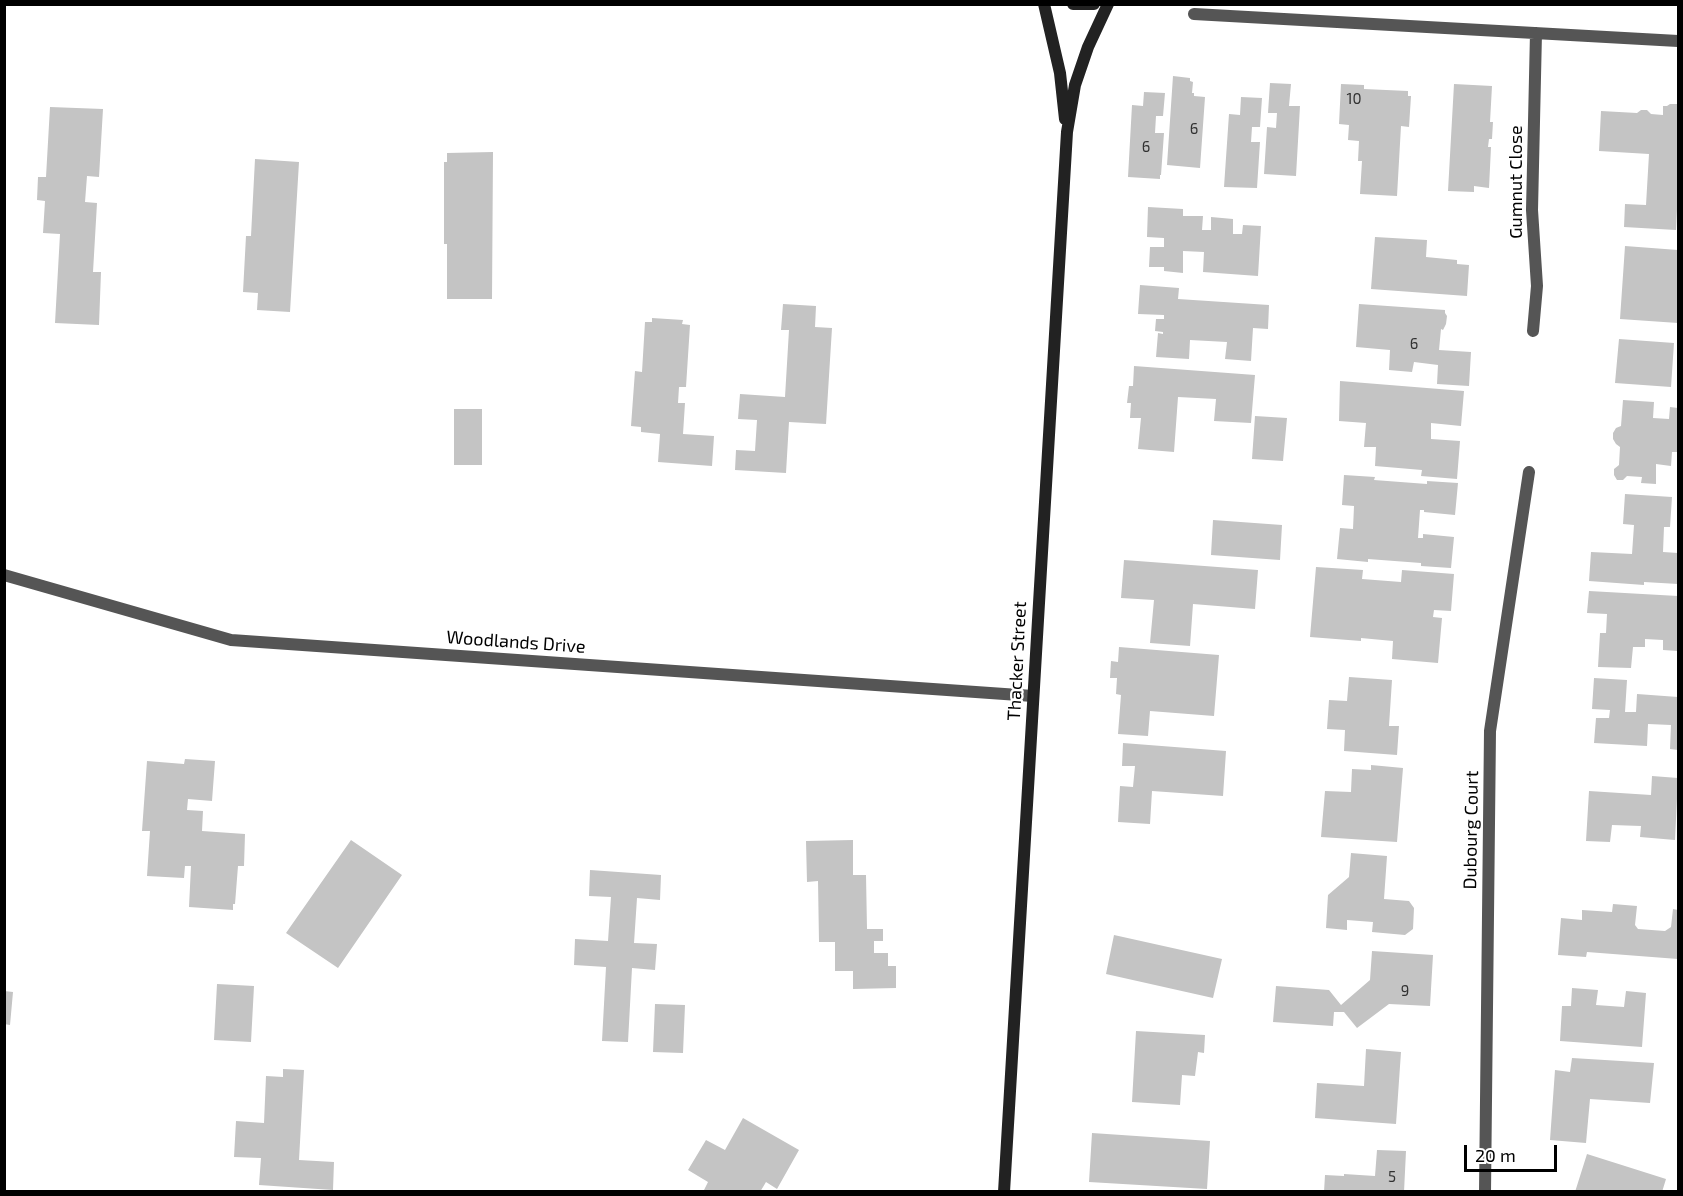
<!DOCTYPE html>
<html>
<head>
<meta charset="utf-8">
<style>
	body { margin:0 }
	#map { position:relative; width:1683px; height:1196px; overflow:hidden; background:#fff; font-family:"Exo 2",sans-serif }
	canvas { display:block }
	.frame { position:absolute; inset:0; border:6px solid #000; pointer-events:none }
	.scale { position:absolute; left:1464px; top:1145px; width:93px; height:27px; box-sizing:border-box; border:3px solid #000; border-top:0; padding-left:8px; font-size:18px; line-height:21px; white-space:nowrap; color:#000; -webkit-text-stroke:4px #fff; paint-order:stroke }
</style>
</head>
<body>
<div id="map">
<canvas width="1683" height="1196"></canvas>
<div class="frame"></div>
<div class="scale">20 m</div>
</div>
<script>
const g = document.querySelector('canvas').getContext('2d');
g.lineJoin = 'round';
function paint(path, color) { g.fillStyle = color; g.fill(path, 'evenodd'); }
const shape = rows => new Path2D(rows.map(r => 'M' + r).join(''));
function trace(path, color, width, dash) { g.strokeStyle = color; g.lineWidth = width; g.lineCap = dash ? 'butt' : 'round'; g.setLineDash(dash || []); g.stroke(path); }
function write(font, color, halo, rows, align = 'center') {
  g.font = font + ' "Exo 2",sans-serif'; g.lineWidth = 4.5; g.setLineDash([]); g.textBaseline = 'middle'; g.strokeStyle = halo; g.fillStyle = color; for (const [text, x, y, turn = 0] of rows) {
    g.save(); g.translate(x, y); g.rotate((+turn || 0) * Math.PI / 180); g.textAlign = isNaN(turn) ? turn : align; if (halo) g.strokeText(text, 0, 0); g.fillText(text, 0, 0); g.restore();
  }
}
paint(shape([
	[1173,76,1190,78,1190,81,1193,82,1192,93,1194,93,1194,96,1205,97,1200,168,1167,165],
	[1270,83,1291,84,1289,106,1300,106,1296,176,1264,174,1267,127,1276,128,1277,113,1268,113],
	[1341,84,1364,85,1364,89,1408,91,1408,96,1411,96,1409,127,1401,126,1397,196,1360,194,1362,161,1358,161,1359,141,1348,140,1349,125,1339,124],
	[1454,84,1492,86,1490,122,1493,122,1492,139,1489,139,1488,147,1491,147,1489,188,1474,186,1474,192,1448,191],
	[1144,92,1165,93,1163,116,1156,116,1155,133,1164,133,1161,175,1160,175,1160,179,1128,177,1132,105,1143,106],
	[1241,97,1262,98,1260,127,1252,127,1251,142,1260,142,1257,188,1224,187,1229,114,1240,115],
	[1670,104,1677,104,1678,107,1678,189,1676,230,1624,227,1625,204,1646,205,1649,154,1599,151,1601,111,1637,113,1641,110,1647,110,1651,114,1663,115,1663,106,1667,106],
	[50,107,103,109,99,177,87,176,85,202,97,203,93,272,101,272,99,325,55,323,60,234,43,233,45,201,37,200,38,177,46,177],
	[493,152,492,299,447,299,447,244,444,244,444,162,447,162,447,153],
	[255,159,299,162,290,312,257,310,258,293,243,292,246,236,251,236],
	[1148,207,1183,209,1183,216,1203,216,1202,230,1211,230,1211,217,1233,219,1233,234,1242,234,1243,225,1261,226,1258,276,1203,272,1204,252,1183,251,1183,273,1164,271,1164,267,1149,267,1150,247,1164,247,1164,238,1147,237],
	[1375,237,1427,240,1426,257,1457,260,1457,264,1469,265,1467,296,1371,289],
	[1625,246,1678,250,1678,323,1620,319],
	[1140,285,1179,288,1178,299,1269,305,1268,329,1253,328,1251,361,1225,359,1227,342,1190,340,1189,359,1156,357,1158,333,1163,334,1163,332,1155,331,1156,319,1164,319,1164,315,1138,314],
	[783,304,816,306,815,327,832,328,826,424,789,422,786,473,735,470,736,450,755,451,757,420,738,419,740,394,785,397,789,330,781,330],
	[1359,304,1445,310,1445,313,1447,316,1446,324,1443,330,1441,329,1439,350,1471,352,1469,386,1437,384,1438,365,1414,362,1412,372,1389,370,1390,350,1356,347],
	[652,318,683,320,682,324,690,325,686,387,679,387,678,403,685,403,683,434,714,436,712,466,658,462,660,434,641,432,641,427,631,426,635,371,642,372,645,322,652,322],
	[1619,339,1674,343,1671,387,1615,383],
	[1134,366,1255,375,1251,423,1214,421,1216,399,1178,397,1174,452,1138,449,1141,418,1130,418,1131,403,1127,403,1129,386,1133,386],
	[1340,381,1464,391,1461,426,1431,423,1431,439,1460,441,1457,479,1421,476,1422,470,1375,466,1376,447,1364,447,1366,423,1339,421],
	[1623,400,1654,402,1653,418,1669,419,1670,407,1678,408,1678,452,1672,452,1671,466,1656,464,1656,484,1641,483,1642,477,1627,476,1623,480,1617,480,1614,475,1614,469,1619,465,1620,447,1616,444,1613,439,1613,433,1616,428,1621,426],
	[454,409,482,409,482,465,454,465],
	[1255,416,1287,418,1283,461,1252,459],
	[1344,475,1375,477,1374,480,1427,484,1427,481,1458,483,1455,515,1424,512,1424,510,1420,510,1418,538,1423,538,1423,534,1454,537,1451,568,1421,566,1421,563,1368,559,1368,562,1337,559,1340,528,1353,529,1354,506,1342,505],
	[1625,494,1672,497,1670,527,1664,527,1663,552,1678,553,1678,584,1644,582,1644,585,1589,581,1591,552,1632,554,1634,525,1623,524],
	[1213,520,1282,525,1280,560,1211,555],
	[1124,560,1258,570,1255,609,1193,604,1190,646,1150,643,1154,600,1121,598],
	[1316,567,1363,570,1362,579,1401,582,1402,570,1454,574,1451,611,1434,610,1433,617,1442,618,1438,663,1392,659,1393,641,1361,638,1361,641,1310,637],
	[1589,591,1678,596,1678,651,1663,650,1663,640,1645,639,1645,647,1633,647,1631,668,1598,667,1600,633,1606,633,1607,614,1587,613],
	[1119,647,1219,655,1214,716,1150,711,1148,736,1118,734,1121,695,1116,694,1117,678,1110,678,1111,661,1118,662],
	[1349,677,1392,680,1389,726,1399,726,1397,755,1344,751,1345,730,1327,729,1329,700,1347,701],
	[1594,678,1627,680,1625,712,1636,712,1637,694,1678,697,1678,750,1670,749,1671,725,1648,724,1647,746,1594,743,1596,718,1609,718,1610,710,1592,709],
	[1123,743,1226,751,1223,796,1152,791,1150,824,1118,822,1120,786,1133,787,1135,766,1122,766],
	[185,759,215,761,212,801,188,799,187,810,203,811,202,831,245,834,244,866,238,866,235,904,233,904,233,910,189,907,191,866,185,866,184,878,147,876,150,831,142,831,147,761,184,764],
	[1371,765,1403,768,1397,842,1321,837,1325,791,1351,792,1352,769,1371,770],
	[1652,776,1678,778,1675,840,1640,837,1641,826,1612,825,1610,842,1586,841,1589,791,1651,795],
	[351,840,402,875,338,968,286,933],
	[853,840,853,875,866,875,867,929,883,929,883,941,874,941,874,953,888,953,888,966,896,966,896,988,853,989,853,971,835,971,835,942,819,942,818,881,807,882,806,841],
	[1351,853,1387,856,1384,899,1409,901,1414,908,1413,929,1405,935,1372,932,1373,922,1347,920,1347,930,1326,928,1328,895,1349,877],
	[590,870,661,875,660,900,637,898,634,943,657,944,655,970,632,968,628,1042,602,1041,606,967,574,965,575,939,608,941,611,897,589,896],
	[1613,904,1637,906,1635,925,1638,929,1665,931,1671,927,1673,909,1678,910,1678,959,1587,952,1586,957,1558,955,1561,918,1582,920,1582,910,1612,912],
	[1114,935,1222,959,1213,998,1106,974],
	[1372,951,1433,955,1430,1006,1389,1004,1357,1028,1344,1012,1334,1012,1333,1026,1273,1022,1276,986,1329,990,1341,1005,1370,980],
	[217,984,254,986,251,1042,214,1040],
	[1572,988,1598,990,1596,1005,1624,1007,1626,991,1646,993,1642,1047,1560,1041,1562,1006,1571,1006],
	[4,991,13,992,10,1025,4,1024],
	[655,1004,685,1005,683,1053,653,1052],
	[1136,1031,1205,1035,1204,1053,1198,1052,1195,1076,1182,1075,1180,1105,1132,1102],
	[1366,1049,1401,1052,1396,1124,1315,1118,1317,1083,1364,1086],
	[1572,1058,1654,1063,1650,1103,1590,1099,1586,1143,1550,1140,1555,1070,1570,1072],
	[283,1069,304,1070,299,1160,334,1162,333,1190,259,1185,261,1158,234,1157,236,1121,264,1123,266,1076,283,1077],
	[743,1118,799,1150,777,1189,766,1182,760,1192,703,1192,708,1182,688,1170,706,1140,725,1150],
	[1092,1133,1210,1141,1207,1189,1089,1182],
	[1377,1150,1406,1151,1404,1192,1324,1192,1325,1175,1344,1176,1344,1174,1375,1176],
	[1587,1154,1666,1179,1662,1192,1575,1192]
]), '#c4c4c4');
trace(shape([
	[1194,14,1678,41],
	[1533,331,1537,286,1532,210,1536,33],
	[4,575,231,640,1033,696],
	[1485,1192,1490,731,1529,472]
]), '#555', 12);
trace(shape([
	[1044,4,1060,73,1065,119],
	[1073,4,1094,4],
	[1004,1192,1067,132,1075,85,1088,47,1108,4]
]), '#222', 12);
write('15px', '#313131', null, [
	["10",1354,99],
	["6",1194,129],
	["6",1146,147],
	["6",1414,344],
	["9",1405,991],
	["5",1392,1177]
]);
write('18px', '#000', '#fff', [
	["Gumnut Close",1516,182,-90],
	["Woodlands Drive",516,642,4],
	["Thacker Street",1017,661,-87],
	["Dubourg Court",1471,830,-89]
]);
</script>
</body>
</html>
